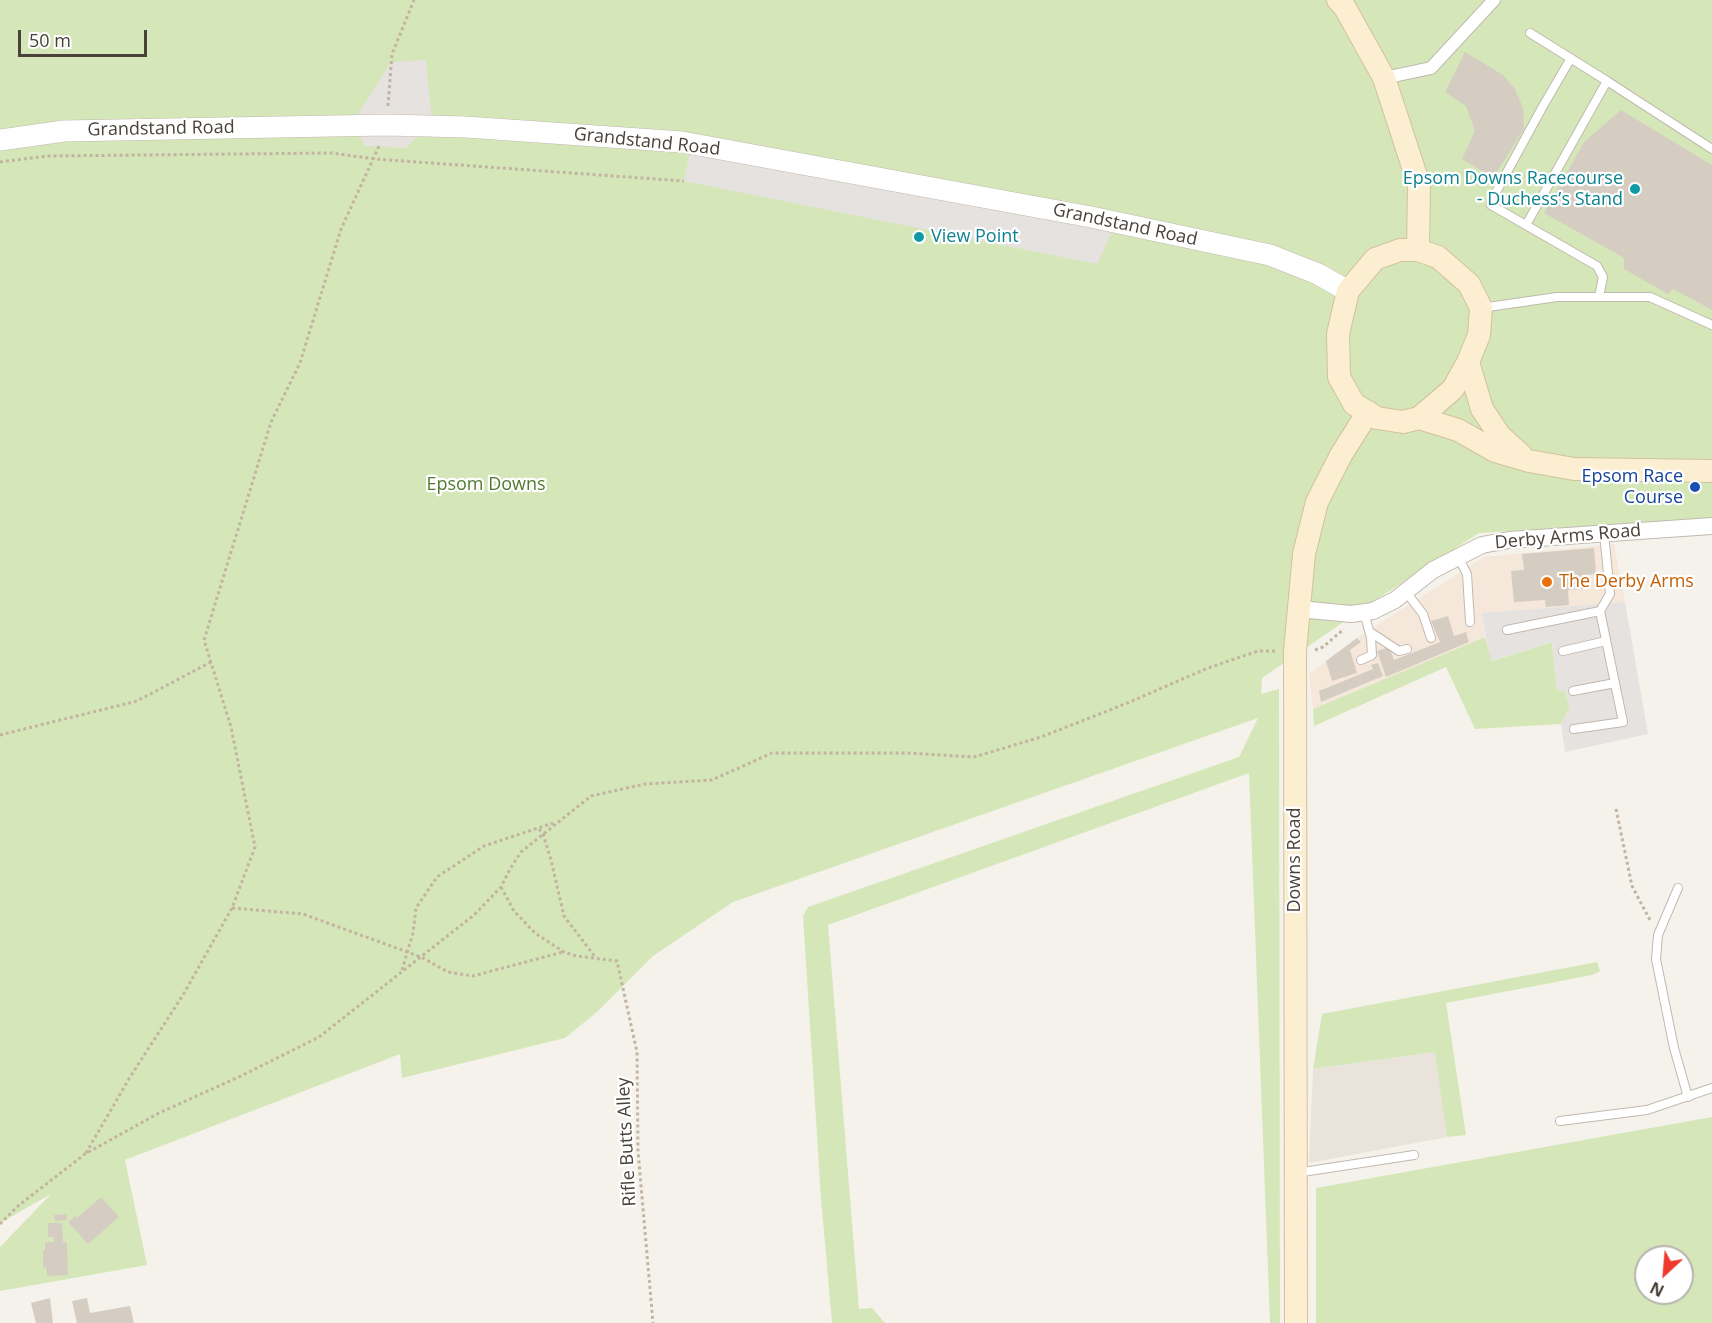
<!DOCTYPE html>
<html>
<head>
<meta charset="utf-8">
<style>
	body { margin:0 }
	#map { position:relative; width:1712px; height:1323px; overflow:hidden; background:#f5f2ec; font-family:"Open Sans",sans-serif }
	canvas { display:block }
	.north { position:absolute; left:1634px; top:1245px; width:60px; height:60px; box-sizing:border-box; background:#fff; border:2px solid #b7b3b0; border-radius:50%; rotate:206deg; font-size:16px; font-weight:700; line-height:24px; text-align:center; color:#4a423a }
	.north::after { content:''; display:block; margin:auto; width:21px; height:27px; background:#ee392b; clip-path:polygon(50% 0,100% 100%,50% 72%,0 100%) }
	.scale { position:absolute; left:18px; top:30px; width:129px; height:27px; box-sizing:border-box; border:3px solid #4a423a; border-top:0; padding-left:8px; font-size:18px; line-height:21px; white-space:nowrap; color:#4a423a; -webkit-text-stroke:4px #fff; paint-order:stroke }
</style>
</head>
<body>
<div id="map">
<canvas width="1712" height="1323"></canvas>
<div class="north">N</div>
<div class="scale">50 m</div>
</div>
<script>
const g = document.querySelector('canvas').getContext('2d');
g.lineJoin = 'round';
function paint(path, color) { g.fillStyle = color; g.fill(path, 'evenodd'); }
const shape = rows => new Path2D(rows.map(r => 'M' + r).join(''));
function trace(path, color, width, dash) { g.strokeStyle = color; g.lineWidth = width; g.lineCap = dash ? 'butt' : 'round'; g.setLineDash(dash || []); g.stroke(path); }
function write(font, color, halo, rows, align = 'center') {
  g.font = font + ' "Open Sans",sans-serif'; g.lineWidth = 4.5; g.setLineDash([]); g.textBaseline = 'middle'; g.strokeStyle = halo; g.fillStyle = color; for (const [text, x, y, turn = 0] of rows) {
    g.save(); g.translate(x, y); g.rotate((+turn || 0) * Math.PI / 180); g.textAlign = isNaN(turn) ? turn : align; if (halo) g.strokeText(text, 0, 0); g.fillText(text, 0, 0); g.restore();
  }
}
paint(shape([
	[1436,1052,1447,1137,1309,1163,1313,1069]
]), '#e9e3db');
paint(shape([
	[1614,544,1625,602,1481,613,1485,637,1313,709,1309,674,1357,638,1484,557]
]), '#f5e7da');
paint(shape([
	[0,0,1712,0,1712,521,1697,519,1479,533,1377,599,1262,678,1261,694,1279,689,1280,1323,1270,1323,1249,773,828,925,859,1309,872,1308,885,1323,832,1323,821,1198,803,916,808,907,1239,757,1258,718,733,902,653,956,597,1012,565,1038,402,1078,400,1054,125,1160,147,1265,0,1291,0,1247,51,1194,0,1223],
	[1485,637,1492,661,1552,642,1557,690,1565,691,1570,708,1561,724,1475,729,1446,667,1314,726,1313,709],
	[1597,962,1600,971,1592,975,1446,1003,1466,1135,1447,1137,1435,1052,1313,1069,1322,1014],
	[1712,1117,1712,1323,1316,1323,1316,1188],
	[1646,1257,1682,1257,1682,1293,1646,1293]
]), '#d5e7b8');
paint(shape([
	[426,60,432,122,406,148,365,146,352,124,391,62],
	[692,142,1117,222,1097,264,684,181],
	[1625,602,1648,734,1565,752,1561,724,1570,708,1565,691,1557,690,1552,642,1491,661,1481,613]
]), '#e5e2e0');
paint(shape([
	[1465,52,1503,75,1515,89,1523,108,1524,129,1493,178,1462,159,1475,131,1466,106,1445,92],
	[1621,110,1712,165,1712,310,1673,289,1668,294,1624,269,1624,258,1544,213,1584,142],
	[1594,548,1596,574,1582,575,1584,589,1568,590,1569,605,1546,607,1545,600,1514,602,1511,571,1524,570,1522,554],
	[1448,616,1454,636,1466,632,1469,642,1386,677,1377,651,1389,647,1394,660,1440,642,1431,621],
	[1357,638,1361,642,1350,650,1357,673,1332,681,1326,661],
	[1378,663,1383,676,1321,702,1319,691,1373,669,1371,665],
	[101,1197,119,1217,88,1244,68,1222,75,1216,77,1218],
	[67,1214,67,1220,55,1221,54,1215],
	[48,1223,62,1223,63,1242,67,1242,68,1275,47,1276,46,1267,43,1268,43,1251,45,1250,45,1242,54,1242,54,1237,48,1237],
	[50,1298,53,1323,36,1323,31,1303],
	[87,1298,90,1313,130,1306,134,1323,77,1323,72,1301]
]), '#d6cdc2');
const service = shape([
	[1530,33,1607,81],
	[1571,58,1543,106,1495,194,1491,205,1597,266,1603,277,1599,297],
	[1526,225,1607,81,1712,149],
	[1481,308,1557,297,1650,297,1712,325],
	[1458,557,1467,574,1470,622],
	[1406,592,1423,614,1431,638],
	[1507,630,1600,611],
	[1370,632,1399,651,1407,649],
	[1563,651,1606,641],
	[1361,660,1372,655,1371,638,1364,612],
	[1573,691,1615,683],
	[1574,729,1623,722,1600,611,1610,594,1604,533],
	[1678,888,1658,935,1656,959,1674,1048,1688,1097],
	[1560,1121,1647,1110,1712,1088],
	[1296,1173,1414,1155]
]);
const pedestrian = shape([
	[1384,78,1431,68,1494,0]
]);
const minor = shape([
	[1299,609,1351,614,1373,611,1395,600,1433,570,1482,545,1509,540,1712,526]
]);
const tertiary = shape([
	[0,140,64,131,387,125,466,127,682,142,1091,217,1270,255,1318,274,1348,291]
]);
const secondary = shape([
	[1338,0,1344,6,1384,78,1419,185,1418,250],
	[1400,250,1418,250,1438,257,1469,284,1481,308,1479,335,1468,362,1453,389,1419,418,1403,422,1377,418,1354,404,1339,377,1338,334,1348,291,1375,259,1400,250],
	[1468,362,1482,409,1500,436,1521,455],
	[1419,418,1458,430,1495,451,1529,461,1574,469,1712,471],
	[1296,1323,1295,651,1304,554,1317,502,1341,455,1368,412]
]);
trace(service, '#c1b9af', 10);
trace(pedestrian, '#c1b9af', 14);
trace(minor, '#c1b9af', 18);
trace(tertiary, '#c1b9af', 22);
trace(secondary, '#d2c19f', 24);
trace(shape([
	[388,106,392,54,414,0],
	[0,162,47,156,332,153,375,159,684,181],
	[1315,650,1323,647,1344,629],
	[0,735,137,701,211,662],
	[1616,809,1632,886,1650,920],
	[539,829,543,834,551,860,564,916,596,958],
	[501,887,514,911,535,933,564,952,576,956,617,961,637,1052,638,1151,653,1323],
	[232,908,303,914,421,957,448,972,473,976,563,952],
	[402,970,413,933,416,908,437,877,484,846,553,823],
	[86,1153,130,1077,183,995,232,908,255,847,231,727,204,640,271,422,300,363,341,229,380,144],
	[0,1224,18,1206,85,1154,159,1113,241,1076,319,1037,474,915,501,887,510,869,521,852,591,796,645,784,712,780,772,753,908,753,974,757,1041,737,1125,704,1208,668,1258,651,1276,651]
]), '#c2b4a1', 3, [3, 3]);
trace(service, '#fff', 8);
trace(pedestrian, '#fff', 12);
trace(minor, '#fff', 16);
trace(tertiary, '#fff', 21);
trace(secondary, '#fceed0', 22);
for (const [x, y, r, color] of [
	[1635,189,6,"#0f9aa8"],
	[919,237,6,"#0f9aa8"],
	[1695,487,6,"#1a4fb4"],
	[1547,582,6,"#e8710a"]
]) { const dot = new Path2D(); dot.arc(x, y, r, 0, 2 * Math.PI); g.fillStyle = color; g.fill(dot); trace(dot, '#fff', 2); }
write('18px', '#4a423a', '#fff', [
	["Grandstand Road",161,129,-1],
	["Grandstand Road",647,142,6],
	["Grandstand Road",1125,225,12],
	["Derby Arms Road",1568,537,-5],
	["Downs Road",1295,860,-90],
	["Rifle Butts Alley",627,1142,-93]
]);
write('18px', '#0d838f', '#fff', [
	["Epsom Downs Racecourse",1623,179],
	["- Duchess’s Stand",1623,200],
	["View Point",931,237,"left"]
], 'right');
write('18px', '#164399', '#fff', [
	["Epsom Race",1683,477],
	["Course",1683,498]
], 'right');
write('18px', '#51792f', '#fff', [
	["Epsom Downs",486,485]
]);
write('18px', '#c56008', '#fff', [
	["The Derby Arms",1559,582]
], 'left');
</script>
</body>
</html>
